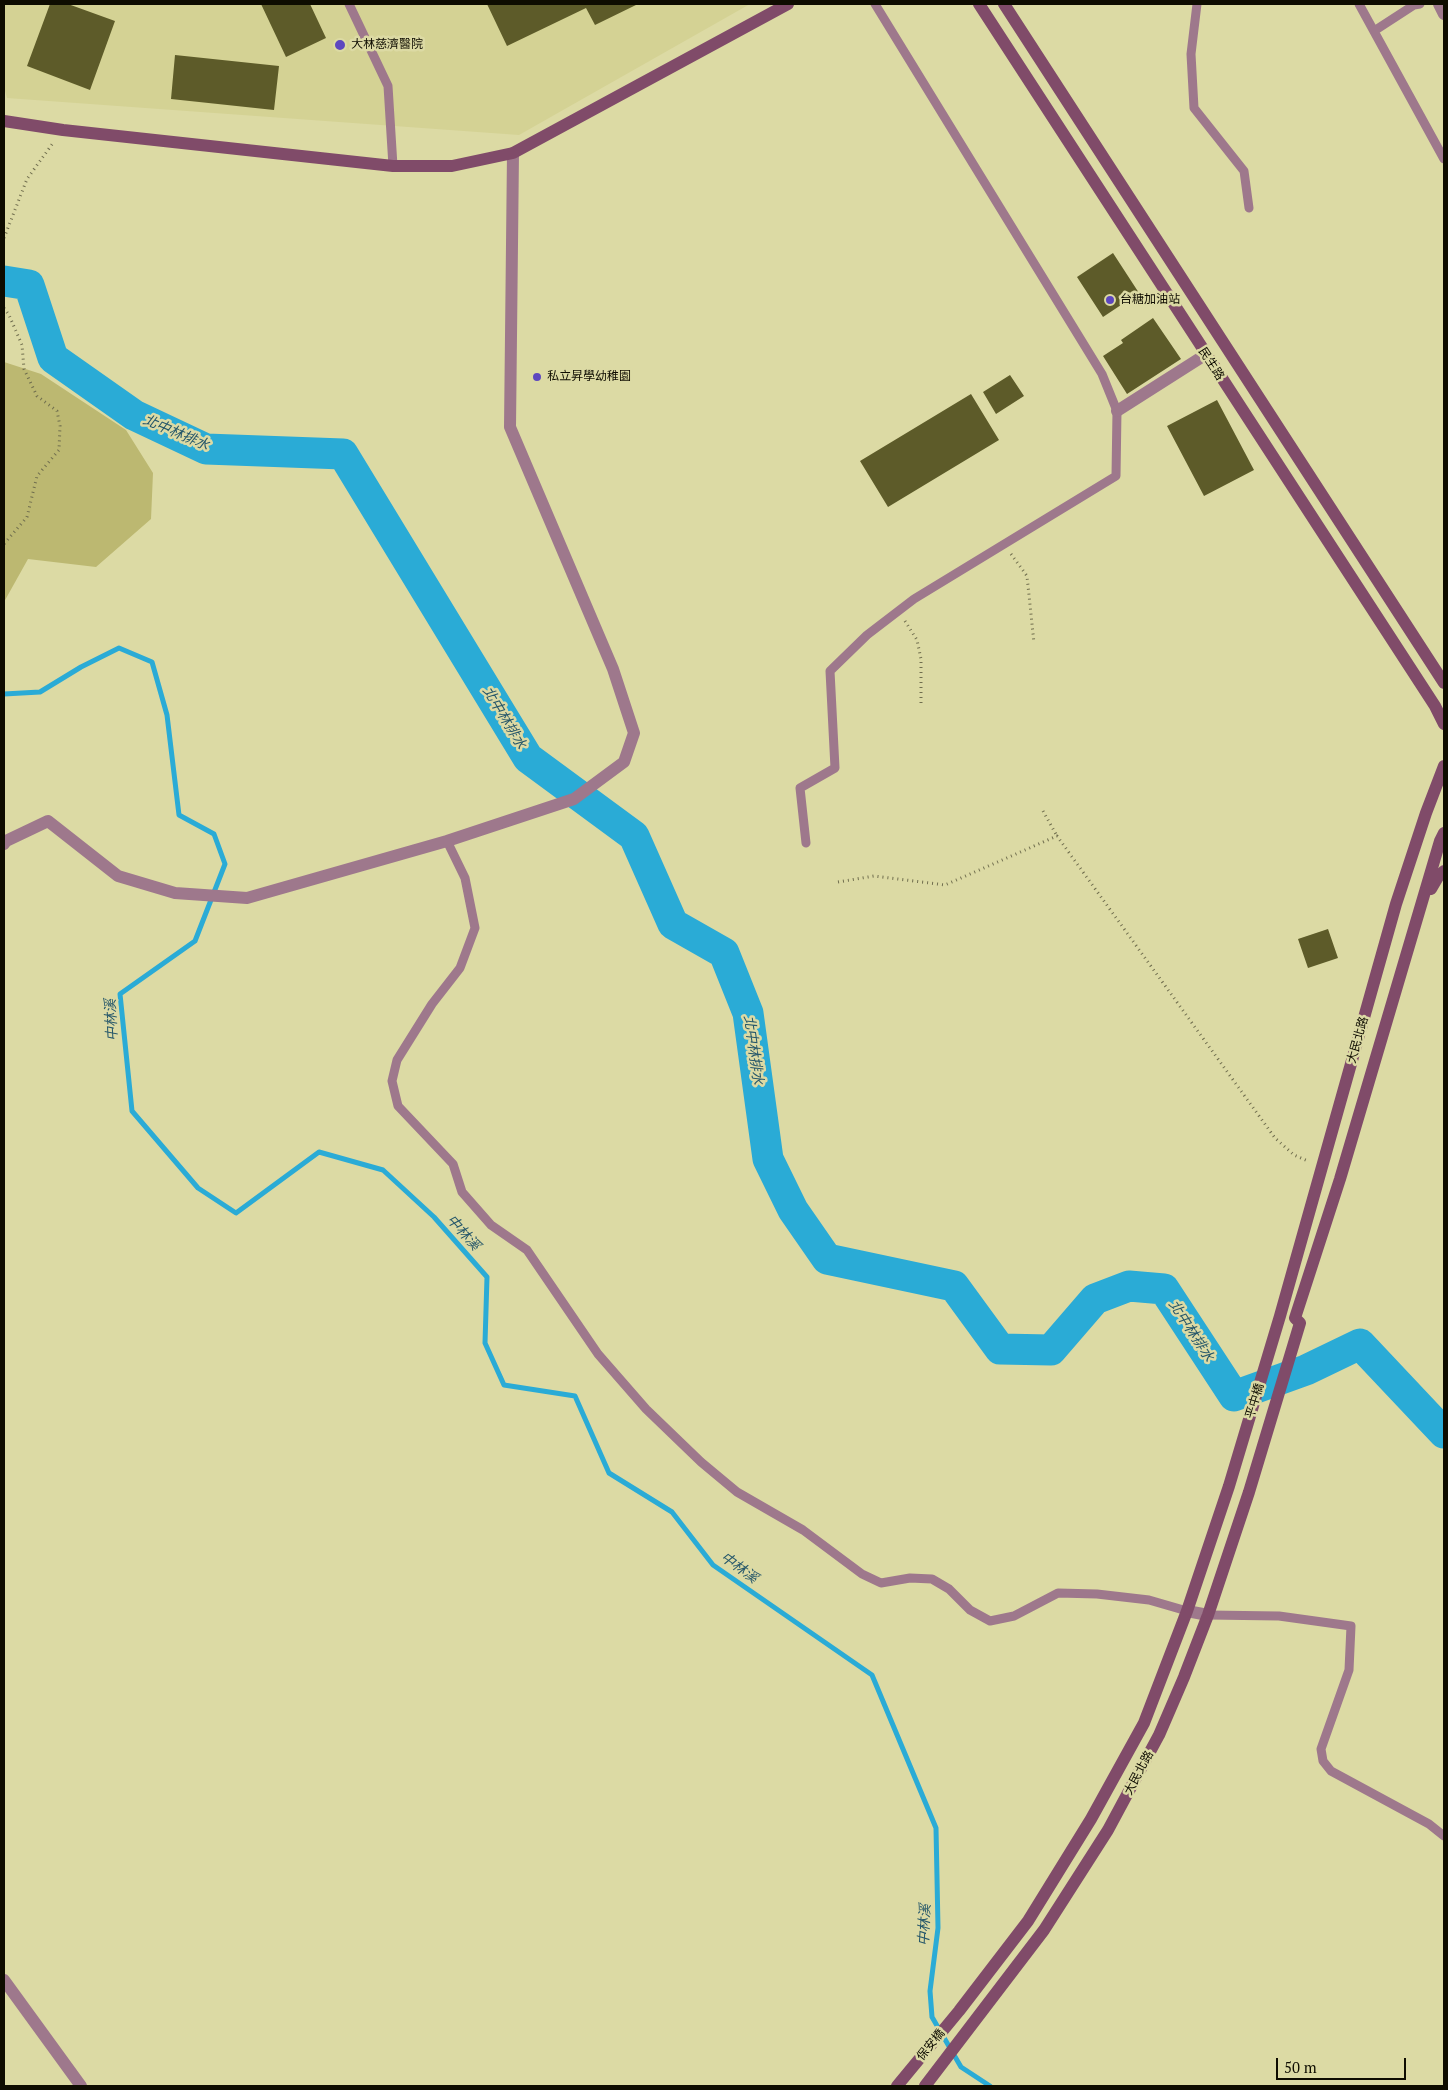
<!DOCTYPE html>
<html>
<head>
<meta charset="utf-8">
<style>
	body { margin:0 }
	#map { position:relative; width:1448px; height:2090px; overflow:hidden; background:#dcdaa4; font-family:"PT Serif",serif }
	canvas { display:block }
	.frame { position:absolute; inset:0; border:5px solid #0e0c00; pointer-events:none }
	.scale { position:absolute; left:1276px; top:2058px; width:130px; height:22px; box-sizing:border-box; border:2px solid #0e0c00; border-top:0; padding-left:6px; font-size:15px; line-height:18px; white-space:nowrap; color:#0e0c00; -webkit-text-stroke:4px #dcdaa4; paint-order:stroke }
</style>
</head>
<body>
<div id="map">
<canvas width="1448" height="2090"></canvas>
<div class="frame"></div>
<div class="scale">50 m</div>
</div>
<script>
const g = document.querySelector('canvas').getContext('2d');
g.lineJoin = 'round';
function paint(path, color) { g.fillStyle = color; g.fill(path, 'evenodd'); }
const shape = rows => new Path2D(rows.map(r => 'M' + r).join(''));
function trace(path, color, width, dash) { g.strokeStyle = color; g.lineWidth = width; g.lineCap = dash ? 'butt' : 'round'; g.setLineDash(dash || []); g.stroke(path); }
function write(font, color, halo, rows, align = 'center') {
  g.font = font + ' "PT Serif","Noto Sans TC",serif'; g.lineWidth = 5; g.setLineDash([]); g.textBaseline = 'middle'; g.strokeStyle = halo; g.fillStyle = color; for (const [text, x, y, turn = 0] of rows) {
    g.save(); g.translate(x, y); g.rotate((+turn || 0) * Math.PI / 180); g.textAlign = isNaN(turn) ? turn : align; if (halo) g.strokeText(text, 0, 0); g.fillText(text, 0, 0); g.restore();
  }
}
paint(shape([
	[4,4,750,4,519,135,7,98,4,87]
]), '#d4d294');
paint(shape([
	[4,362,41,374,126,430,153,473,151,519,96,567,28,559,4,602]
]), '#bcb871');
trace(shape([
	[4,694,40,692,81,667,119,648,152,662,167,715,179,815,214,834,225,864,195,941,120,994,132,1111,198,1188,236,1213,319,1152,383,1170,434,1217,487,1277,485,1343,504,1385,575,1396,609,1473,672,1512,713,1565,872,1675,936,1828,938,1928,930,1991,932,2017,961,2067,990,2086]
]), '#2aabd6', 5);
trace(shape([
	[4,281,29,285,53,358,134,415,206,449,343,454,528,758,634,836,673,924,724,953,748,1013,768,1159,793,1210,827,1259,954,1286,1000,1349,1051,1350,1095,1299,1129,1286,1164,1289,1234,1396,1306,1370,1360,1344,1444,1433]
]), '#2aabd6', 31);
paint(shape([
	[50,4,68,4,115,21,90,90,27,66],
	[261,4,310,4,326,38,286,57],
	[487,4,638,4,595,25,586,8,507,46],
	[175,55,279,66,274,110,171,99],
	[1113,253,1139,293,1103,317,1077,277],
	[1153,318,1181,359,1127,394,1103,356,1123,343,1121,340],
	[1010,375,1024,396,996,414,983,392],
	[971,394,999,440,888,507,860,461],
	[1217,400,1254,470,1204,496,1167,426],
	[1328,929,1338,958,1308,968,1298,939]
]), '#5d5b29');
trace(shape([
	[4,238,27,179,53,143],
	[4,308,9,315,22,345,24,369,37,396,57,411,60,426,59,450,37,476,27,517,4,544],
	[1011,554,1027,576,1034,643],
	[905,621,917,640,921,659,921,704],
	[1043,811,1057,836],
	[838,882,874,876,945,885,1057,836,1275,1138,1294,1155,1308,1161]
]), '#706e4e', 3, [1, 4]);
trace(shape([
	[349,4,388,86,393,166],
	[1197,4,1191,54,1194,108,1244,171,1249,208],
	[1359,4,1444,159],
	[1374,31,1414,5,1420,4],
	[447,841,465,878,475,928,460,968,432,1004,397,1060,392,1081,398,1106,453,1164,462,1192,491,1225,527,1250,598,1354,646,1409,701,1462,737,1492,803,1530,862,1574,881,1583,910,1578,932,1579,949,1589,970,1610,990,1621,1014,1616,1058,1593,1097,1594,1149,1600,1187,1611],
	[806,843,800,788,835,768,830,671,867,635,914,599,1116,476,1117,411,1102,374,875,4],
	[1208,1615,1279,1616,1351,1626,1349,1670,1321,1749,1323,1761,1331,1771,1429,1824,1444,1836]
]), '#9e788c', 9);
trace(shape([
	[1439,4,1444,14],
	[1117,411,1205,355],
	[4,844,6,841,48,821,118,876,175,893,247,898,447,841,574,799,624,762,634,733,613,669,510,427,513,153],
	[1187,1611,1208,1615],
	[4,1980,81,2086]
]), '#9e788c', 12);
trace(shape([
	[979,4,1435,706,1444,724],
	[1004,4,1444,683],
	[4,121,63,130,393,166,452,166,513,153,788,4],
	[1431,889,1438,877,1444,871],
	[897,2086,959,2011,1028,1921,1091,1819,1144,1723,1187,1611,1229,1486,1280,1316,1396,904,1426,813,1444,766],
	[925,2086,1044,1930,1108,1830,1159,1735,1184,1677,1208,1615,1249,1492,1300,1323,1295,1318,1340,1179,1440,841,1444,833]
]), '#804b69', 12);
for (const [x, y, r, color] of [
	[340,45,6,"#5d47bf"],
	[1110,300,5,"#5d47bf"],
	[537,377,5,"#5d47bf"]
]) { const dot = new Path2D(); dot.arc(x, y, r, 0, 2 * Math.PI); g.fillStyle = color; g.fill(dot); trace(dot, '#dcdaa4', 2); }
write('12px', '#0e0c00', '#dcdaa4', [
	["大林慈濟醫院",351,45],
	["台糖加油站",1120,300],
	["私立昇學幼稚園",547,377]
], 'left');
write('12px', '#0e0c00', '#dcdaa4', [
	["民生路",1211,364,57],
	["大民北路",1358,1040,-74],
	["平中橋",1255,1401,-73],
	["大民北路",1139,1773,-62],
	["保安橋",931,2045,-51]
]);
write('italic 14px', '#26576a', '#dcdaa4', [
	["北中林排水",176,433,23],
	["北中林排水",504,718,59],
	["中林溪",112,1020,-93],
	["北中林排水",753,1050,82],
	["中林溪",463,1233,48],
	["北中林排水",1191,1331,57],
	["中林溪",739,1568,36],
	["中林溪",925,1925,-87]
]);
</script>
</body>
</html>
